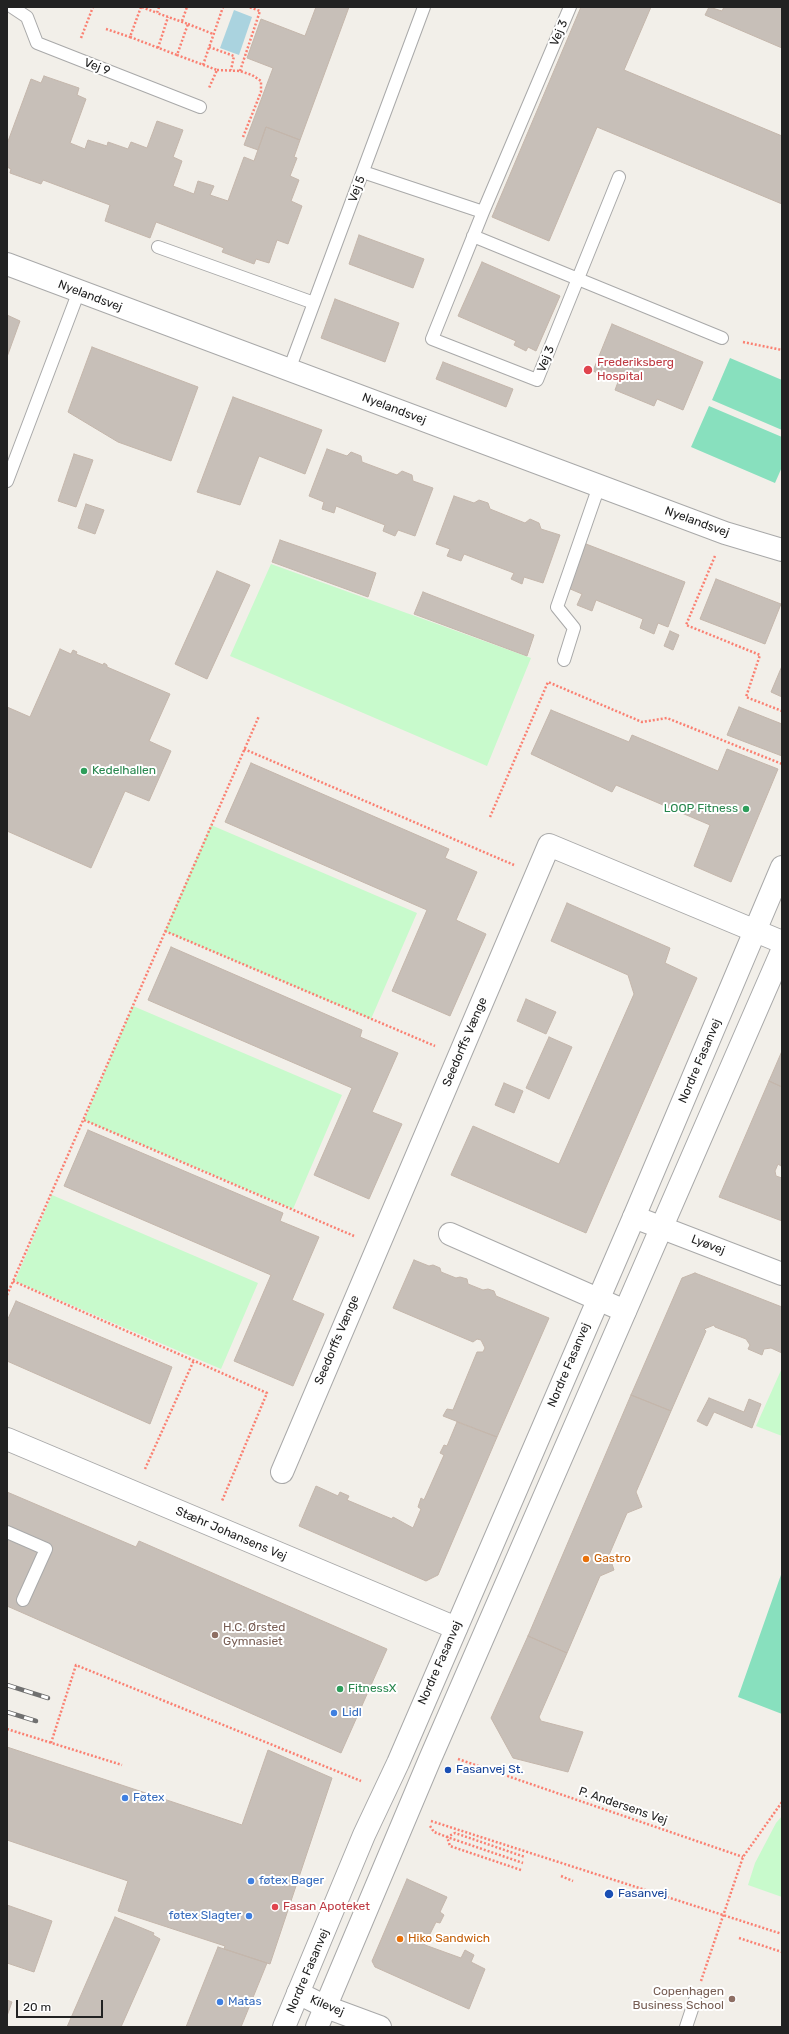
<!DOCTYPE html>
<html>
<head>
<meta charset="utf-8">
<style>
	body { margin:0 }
	#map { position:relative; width:789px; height:2034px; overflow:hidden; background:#f2efe9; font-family:Rubik,sans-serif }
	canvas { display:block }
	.frame { position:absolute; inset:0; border:8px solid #222; pointer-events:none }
	.scale { position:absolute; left:16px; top:2000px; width:87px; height:18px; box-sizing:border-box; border:2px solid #222; border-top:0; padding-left:5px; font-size:12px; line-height:14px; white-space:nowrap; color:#222; -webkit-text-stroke:3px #fff; paint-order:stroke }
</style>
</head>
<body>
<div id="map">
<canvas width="789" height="2034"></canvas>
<div class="frame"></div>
<div class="scale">20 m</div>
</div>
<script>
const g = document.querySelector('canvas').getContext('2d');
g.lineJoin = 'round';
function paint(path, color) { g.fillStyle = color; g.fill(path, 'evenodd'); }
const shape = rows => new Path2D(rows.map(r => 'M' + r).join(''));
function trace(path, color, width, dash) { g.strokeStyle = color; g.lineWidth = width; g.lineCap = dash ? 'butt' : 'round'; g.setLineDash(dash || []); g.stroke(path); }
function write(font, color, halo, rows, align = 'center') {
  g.font = font + ' Rubik,sans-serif'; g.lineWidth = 4; g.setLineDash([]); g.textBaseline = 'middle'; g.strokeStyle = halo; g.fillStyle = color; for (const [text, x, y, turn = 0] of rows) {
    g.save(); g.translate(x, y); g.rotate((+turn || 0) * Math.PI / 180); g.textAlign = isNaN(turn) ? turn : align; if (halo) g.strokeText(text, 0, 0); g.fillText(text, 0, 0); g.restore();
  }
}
paint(shape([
	[271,564,531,658,487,766,230,656],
	[211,825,417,913,371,1019,165,931],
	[133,1006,342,1095,293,1209,84,1120],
	[52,1195,258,1283,221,1369,15,1281],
	[782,1368,782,1436,756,1426],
	[782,1816,782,1897,748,1885,755,1863,776,1823]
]), '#c8facc');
paint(shape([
	[730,358,782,380,782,430,712,400],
	[709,406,782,437,782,467,775,483,691,447],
	[782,1572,782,1714,738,1697]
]), '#88e0be');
paint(shape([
	[234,10,252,17,239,55,220,48]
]), '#aad3df');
const building = shape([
	[316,7,349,7,300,140,266,127,258,150,244,145,273,68,247,58,261,19,305,36,316,7],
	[581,7,651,7,624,70,782,136,782,204,597,127,549,241,492,217,581,7],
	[709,7,722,11,724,7,782,7,782,48,705,15,709,7],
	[44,76,79,88,77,95,86,99,70,143,85,149,88,140,107,146,108,142,128,149,131,142,147,148,157,121,183,130,173,157,182,161,173,186,194,194,198,181,214,186,210,195,228,201,244,157,254,161,266,127,300,140,294,157,297,158,290,176,299,180,291,201,302,206,288,244,277,240,269,263,256,259,254,264,222,252,224,248,156,222,150,238,105,221,110,205,43,180,41,184,10,173,11,169,7,167,7,144,31,79,41,83,44,76],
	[359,235,424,259,413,288,349,264,359,235],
	[482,262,560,296,536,351,528,347,526,351,514,345,516,341,458,316,482,262],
	[335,299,399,323,385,362,321,338,335,299],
	[7,315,20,321,7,357,7,315],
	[612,324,703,362,683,410,657,399,654,406,615,390,618,382,593,371,612,324],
	[92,347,198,387,171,461,118,442,68,412,92,347],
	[443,362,513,389,506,407,436,379,443,362],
	[233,397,322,430,305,474,259,456,240,505,197,492,233,397],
	[327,449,347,456,351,452,361,456,362,462,397,475,402,471,412,475,413,481,433,488,415,536,398,530,395,536,383,531,385,525,336,506,334,513,322,509,324,502,309,496,327,449],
	[74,454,93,460,76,507,58,501,74,454],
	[454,496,474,503,479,500,488,503,490,509,525,523,530,519,539,523,541,529,560,535,543,583,524,577,522,584,511,579,514,573,464,554,461,561,447,556,450,549,436,544,454,496],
	[86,504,104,510,95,534,78,528,86,504],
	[280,540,376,573,368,597,272,562,280,540],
	[586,544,685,582,668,627,658,623,654,634,640,628,643,619,596,600,592,611,577,605,582,594,568,588,586,544],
	[217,571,250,585,207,679,175,664,217,571],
	[716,579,781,604,765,644,700,619,716,579],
	[423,592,534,635,527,656,414,614,423,592],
	[670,631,679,635,673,650,664,646,670,631],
	[60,649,71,654,73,650,77,652,76,654,103,665,104,663,107,665,107,667,170,694,149,741,171,751,149,801,125,791,91,868,7,831,7,707,30,717,60,649],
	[782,666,782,697,771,692,782,666],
	[739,707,782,724,782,756,727,735,739,707],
	[551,710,629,742,632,735,718,771,727,749,778,769,731,882,694,866,710,825,616,785,612,792,531,754,551,710],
	[251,763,449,849,445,858,477,872,456,920,486,934,450,1016,392,991,427,910,225,822,251,763],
	[567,903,670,948,665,963,697,978,586,1233,451,1175,473,1126,559,1164,634,994,628,975,551,941,567,903],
	[171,947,362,1030,360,1037,398,1053,372,1112,402,1124,369,1199,314,1175,352,1088,148,1000,171,947],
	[526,999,556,1012,546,1034,517,1021,526,999],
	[549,1037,572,1047,549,1099,526,1088,549,1037],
	[782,1051,782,1087,769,1081,782,1051],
	[769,1081,782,1087,782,1162,781,1166,778,1164,775,1171,776,1176,782,1178,782,1221,719,1197,769,1081],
	[504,1083,523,1091,514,1113,495,1105,504,1083],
	[88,1130,283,1213,280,1221,319,1237,292,1300,324,1314,293,1386,234,1361,271,1275,64,1186,88,1130],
	[414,1260,429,1266,433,1265,440,1268,441,1272,456,1278,460,1277,467,1279,468,1284,483,1290,488,1289,494,1291,496,1296,549,1318,497,1437,443,1416,447,1409,453,1410,477,1352,483,1352,485,1348,481,1340,477,1339,473,1342,393,1308,414,1260],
	[695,1273,782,1307,782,1353,771,1348,764,1349,762,1355,748,1349,750,1345,746,1339,715,1327,714,1325,704,1329,706,1331,671,1411,631,1395,682,1278,695,1273],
	[16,1301,172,1367,150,1424,7,1361,7,1321,16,1301],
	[631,1395,671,1411,636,1492,642,1507,627,1513,609,1555,614,1570,600,1576,567,1653,528,1636,631,1395],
	[709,1398,744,1412,749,1399,761,1404,752,1428,714,1412,707,1426,697,1421,709,1398],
	[457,1422,497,1437,438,1575,426,1581,299,1526,316,1486,338,1496,340,1492,349,1496,347,1500,392,1519,393,1517,413,1528,421,1509,418,1507,421,1498,424,1500,444,1455,440,1453,444,1445,447,1446,457,1422],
	[7,1492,136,1547,139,1541,387,1649,341,1753,7,1606,7,1492],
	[528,1636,567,1653,539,1717,541,1721,583,1732,568,1772,513,1758,491,1718,528,1636],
	[7,1747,242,1825,268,1750,332,1778,270,1964,224,1949,225,1946,118,1911,128,1881,7,1840,7,1747],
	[407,1879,447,1897,440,1912,444,1915,440,1923,436,1922,430,1934,426,1935,423,1941,425,1945,461,1958,465,1950,474,1955,471,1962,485,1969,469,2009,375,1967,372,1961,407,1879],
	[7,1905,52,1921,34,1972,7,1963,7,1905],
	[115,1917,154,1933,153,1935,160,1939,121,2027,67,2027,115,1917],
	[218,1947,267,1963,241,2027,186,2027,218,1947],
	[7,2000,12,2002,7,2016,7,2000]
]);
paint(building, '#c7bfb8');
trace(building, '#c4b6ab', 1);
const service = shape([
	[12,7,27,17,37,43,200,107],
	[570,7,483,212,432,339,537,380,619,177],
	[363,172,483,212],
	[473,236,722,338],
	[158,247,314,303],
	[289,370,424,7],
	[7,481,79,291],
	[564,660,574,628,557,607,599,486],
	[7,1532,46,1549,23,1600],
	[686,2027,695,2000]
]);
const minor = shape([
	[634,1217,782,1274],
	[450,1234,625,1311],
	[7,1439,456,1628],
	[282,1472,549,845,782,942],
	[298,1993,326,2007,380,2027]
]);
const tertiary = shape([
	[7,264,725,533,782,550],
	[284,2027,364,1835,398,1763,634,1217,782,867],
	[317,2027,430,1759,782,951]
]);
trace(service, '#a9a9a9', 14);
trace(minor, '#a9a9a9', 24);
trace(tertiary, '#a9a9a9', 24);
trace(shape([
	[141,7,130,37,177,55],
	[142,7,157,13],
	[159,7,157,13,188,24,177,55,217,70,209,88],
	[182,21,187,7],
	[188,24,213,34],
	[106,29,130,37],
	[81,38,93,7],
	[209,47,234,56,231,70],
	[158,48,168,17],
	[203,65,223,7],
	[217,70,240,71,252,75,261,81,261,92,243,137],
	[240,71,260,11,249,7],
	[743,342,782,350],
	[715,556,686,625,760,655,746,697,782,711],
	[244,749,514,865],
	[490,817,548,682,642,722,667,718,782,764],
	[165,931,435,1046],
	[84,1120,354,1236],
	[13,1281,267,1393,222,1501],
	[7,1295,259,716],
	[145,1469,194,1360],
	[7,1729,122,1765],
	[51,1743,76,1665,361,1781],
	[458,1759,743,1857],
	[431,1821,782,1934],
	[430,1826,434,1832,447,1837,523,1863],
	[521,1870,450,1846,447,1837,455,1833,525,1857],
	[561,1876,573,1881],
	[739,1938,782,1952],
	[701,1981,743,1857,782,1802]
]), '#fa8072', 2.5, [2, 2]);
trace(service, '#fff', 12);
trace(minor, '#fff', 22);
trace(tertiary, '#fff', 22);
const rail = shape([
	[7,1685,48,1698],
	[7,1712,36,1721]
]);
trace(rail, '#707070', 4.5);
trace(rail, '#fff', 3, [9]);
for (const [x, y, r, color] of [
	[588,370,5,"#e0444e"],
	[84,771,4,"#2e9e5b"],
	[746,809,4,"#2e9e5b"],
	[586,1559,4,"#e8710a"],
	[215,1635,4,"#8d6e63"],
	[340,1689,4,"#2e9e5b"],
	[334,1713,4,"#3f7fe0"],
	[448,1770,4,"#1a4fb4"],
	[125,1798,4,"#3f7fe0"],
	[251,1881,4,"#3f7fe0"],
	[609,1894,5,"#1a4fb4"],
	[275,1907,4,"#e0444e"],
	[249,1916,4,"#3f7fe0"],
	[400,1939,4,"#e8710a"],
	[732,1999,4,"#8d6e63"],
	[220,2002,4,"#3f7fe0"]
]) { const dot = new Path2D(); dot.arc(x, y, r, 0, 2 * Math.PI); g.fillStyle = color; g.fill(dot); trace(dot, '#fff', 1.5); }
write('12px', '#222', '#fff', [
	["Vej 3",559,33,-67],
	["Vej 9",97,67,21],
	["Vej 5",357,189,-70],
	["Nyelandsvej",90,296,21],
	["Vej 3",546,359,-68],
	["Nyelandsvej",394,409,21],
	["Nyelandsvej",697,522,20],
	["Seedorffs Vænge",465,1042,-67],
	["Nordre Fasanvej",700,1061,-67],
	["Lyøvej",708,1245,21],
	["Seedorffs Vænge",337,1340,-67],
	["Nordre Fasanvej",569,1365,-67],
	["Stæhr Johansens Vej",231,1534,23],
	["Nordre Fasanvej",440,1663,-66],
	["P. Andersens Vej",623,1806,19],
	["Nordre Fasanvej",308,1971,-67],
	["Kilevej",327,2006,23]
]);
write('12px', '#be3a42', '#fff', [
	["Frederiksberg",597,363],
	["Hospital",597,377],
	["Fasan Apoteket",283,1907]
], 'left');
write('12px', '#27864d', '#fff', [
	["Kedelhallen",92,771],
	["LOOP Fitness",738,809,"right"],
	["FitnessX",348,1689]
], 'left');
write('12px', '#c56008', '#fff', [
	["Gastro",594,1559],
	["Hiko Sandwich",408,1939]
], 'left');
write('12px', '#785e54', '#fff', [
	["H.C. Ørsted",223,1628],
	["Gymnasiet",223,1642],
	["Copenhagen",724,1992,"right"],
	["Business School",724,2006,"right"]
], 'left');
write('12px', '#366cbe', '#fff', [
	["Lidl",342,1713],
	["Føtex",133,1798],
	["føtex Bager",259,1881],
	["føtex Slagter",241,1916,"right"],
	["Matas",228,2002]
], 'left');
write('12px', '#164399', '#fff', [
	["Fasanvej St.",456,1770],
	["Fasanvej",618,1894]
], 'left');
</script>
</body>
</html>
